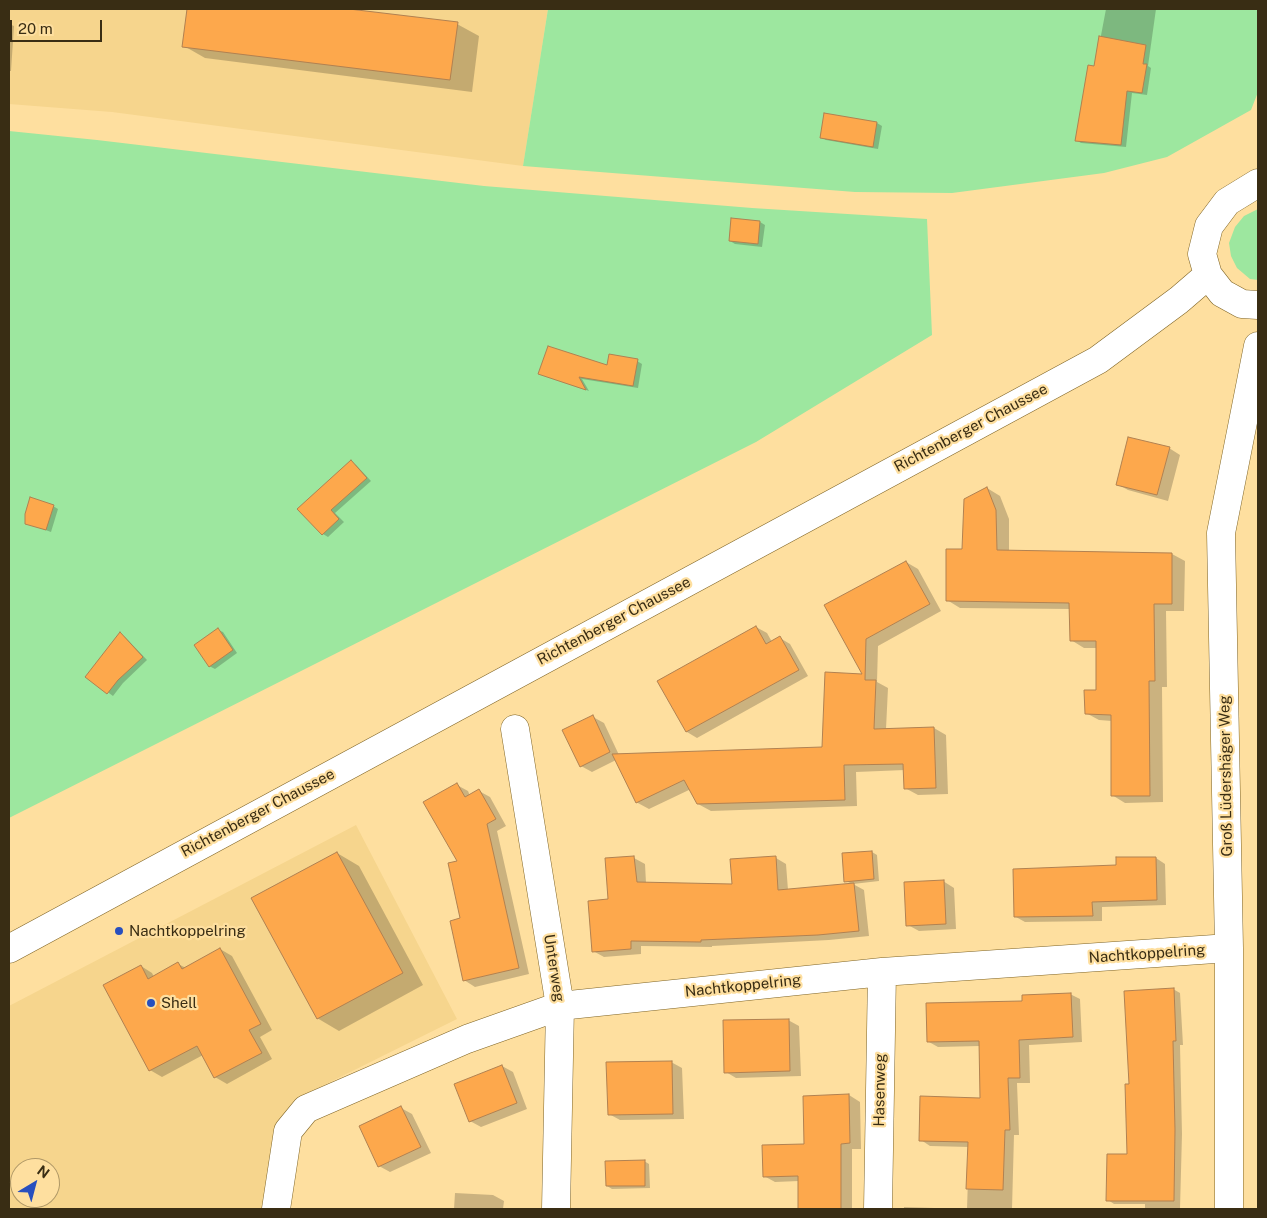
<!DOCTYPE html>
<html>
<head>
<meta charset="utf-8">
<style>
	body { margin:0 }
	#map { position:relative; width:1267px; height:1218px; overflow:hidden; background:#fedf9f; font-family:"Public Sans",sans-serif }
	canvas { display:block }
	.frame { position:absolute; inset:0; border:10px solid #392d14; pointer-events:none }
	.north { position:absolute; left:10px; top:1158px; width:50px; height:50px; box-sizing:border-box; background:#fedf9f; border:1px solid #af9867; border-radius:50%; rotate:37deg; font-size:14px; font-weight:700; line-height:20px; text-align:center; color:#392d14 }
	.north::after { content:''; display:block; margin:auto; width:18px; height:22px; background:#284fbe; clip-path:polygon(50% 0,100% 100%,50% 72%,0 100%) }
	.scale { position:absolute; left:10px; top:20px; width:92px; height:22px; box-sizing:border-box; border:2px solid #392d14; border-top:0; padding-left:6px; font-size:15px; line-height:18px; white-space:nowrap; color:#392d14; -webkit-text-stroke:4px #fedf9f; paint-order:stroke }
</style>
</head>
<body>
<div id="map">
<canvas width="1267" height="1218"></canvas>
<div class="frame"></div>
<div class="north">N</div>
<div class="scale">20 m</div>
</div>
<script>
const g = document.querySelector('canvas').getContext('2d');
g.lineJoin = 'round';
function paint(path, color) { g.fillStyle = color; g.fill(path, 'evenodd'); }
const shape = rows => new Path2D(rows.map(r => 'M' + r).join(''));
function trace(path, color, width, dash) { g.strokeStyle = color; g.lineWidth = width; g.lineCap = dash ? 'butt' : 'round'; g.setLineDash(dash || []); g.stroke(path); }
function write(font, color, halo, rows, align = 'center') {
  g.font = font + ' "Public Sans",sans-serif'; g.lineWidth = 4.5; g.setLineDash([]); g.textBaseline = 'middle'; g.strokeStyle = halo; g.fillStyle = color; for (const [text, x, y, turn = 0] of rows) {
    g.save(); g.translate(x, y); g.rotate((+turn || 0) * Math.PI / 180); g.textAlign = isNaN(turn) ? turn : align; if (halo) g.strokeText(text, 0, 0); g.fillText(text, 0, 0); g.restore();
  }
}
paint(shape([
	[9,9,548,9,523,166,112,112,9,104],
	[356,825,457,1019,294,1100,277,1125,264,1209,9,1209,9,1006],
	[20,1168,50,1168,50,1198,20,1198]
]), '#f6d58d');
paint(shape([
	[548,9,1258,9,1258,92,1251,110,1167,157,1104,173,952,193,855,192,523,166],
	[9,131,97,140,484,186,752,208,927,219,932,335,756,442,9,818],
	[1258,209,1258,280,1250,279,1237,268,1231,256,1229,243,1235,227,1244,216]
]), '#9de79f');
paint(shape([
	[188,9,339,9,457,24,479,36,472,92,205,58,184,46],
	[1106,9,1156,9,1148,66,1151,68,1147,95,1132,93,1126,147,1081,143,1076,140,1095,67],
	[9,24,14,26,11,71,9,71],
	[825,115,877,123,882,126,878,149,826,140,821,137],
	[760,222,765,225,762,247,735,244,730,241],
	[637,361,642,364,638,388,582,379,589,391,540,374,608,367],
	[1169,448,1180,455,1168,501,1128,490,1117,484],
	[351,462,356,465,371,481,335,513,344,522,328,537,323,534,298,509],
	[987,488,1000,496,1009,519,1009,551,1172,554,1185,561,1184,611,1166,611,1167,687,1162,687,1163,802,1125,803,1112,795,1112,721,1099,720,1086,713,1098,692,1097,648,1084,648,1071,640,1071,609,960,608,947,600,963,551],
	[53,506,58,509,51,532,26,523],
	[906,562,918,569,941,611,878,646,877,682,888,688,886,729,934,728,946,735,948,794,918,795,905,788,905,770,856,772,857,806,711,811,698,804,691,789,649,809,636,802,616,760,592,772,581,766,593,717,604,723,619,755,823,748,864,676,826,606],
	[756,627,767,633,772,642,780,638,790,644,808,676,697,738,687,732,658,681],
	[218,630,223,632,237,653,215,669,209,666],
	[120,634,125,637,147,660,123,683,113,696,87,677],
	[457,785,468,791,470,796,479,791,490,797,506,826,497,831,529,974,475,987,464,980],
	[872,852,877,855,879,881,853,884,864,890,869,936,829,940,712,946,712,947,641,946,641,954,604,957,593,951,610,900,634,858,645,864,646,883,733,885,776,858,786,864,788,890,852,884,846,881],
	[337,853,359,866,423,985,339,1031,317,1018],
	[1156,858,1165,864,1166,905,1102,907,1102,921,1025,922,1016,917,1117,867],
	[943,881,954,888,956,929,919,931,908,925],
	[220,949,232,956,272,1030,260,1037,272,1059,227,1084,215,1077,203,1055,162,1077,150,1070,141,966,152,973,154,977,178,964,186,968],
	[1173,989,1180,993,1183,1045,1180,1045,1182,1134,1180,1209,1145,1209,1145,1204,1114,1204,1108,1200,1128,1155,1130,1085],
	[1070,994,1080,999,1082,1042,1029,1045,1030,1083,1017,1083,1019,1135,1014,1135,1012,1209,967,1209,969,1147,930,1146,921,1140,982,1099,980,1046,938,1047,929,1042,1024,1002],
	[788,1020,799,1026,801,1076,736,1078,726,1072],
	[671,1062,682,1068,684,1119,620,1120,609,1114],
	[502,1066,513,1072,527,1109,481,1127,470,1121],
	[849,1095,860,1102,861,1149,852,1149,852,1209,799,1209,799,1181,775,1182,764,1176,805,1146],
	[401,1108,412,1114,431,1153,390,1172,379,1166],
	[644,1161,649,1164,650,1188,612,1189,607,1186],
	[455,1193,493,1195,504,1201,503,1209,454,1209],
	[904,1207,965,1209,904,1209]
]), '#0003');
const building = shape([
	[187,9,349,9,458,22,450,80,182,47,187,9],
	[1099,36,1146,45,1143,64,1147,64,1142,93,1127,91,1121,145,1075,141,1088,65,1094,66,1099,36],
	[824,113,877,122,873,147,820,138,824,113],
	[731,218,760,221,758,244,729,241,731,218],
	[548,346,607,365,609,354,638,359,633,386,579,377,586,390,538,374,548,346],
	[1128,437,1170,447,1157,495,1116,485,1128,437],
	[351,460,367,478,331,510,339,519,322,535,297,509,351,460],
	[987,487,996,510,997,550,1172,553,1172,604,1154,604,1155,681,1149,681,1150,796,1111,796,1111,715,1085,714,1084,690,1096,690,1096,641,1070,641,1069,603,946,601,946,549,962,549,964,499,987,487],
	[30,497,54,505,46,530,25,524,25,514,30,497],
	[906,561,930,604,866,639,865,680,876,680,874,729,934,727,936,788,904,789,903,764,844,765,845,800,697,804,684,780,636,803,612,754,822,747,825,672,862,674,824,605,906,561],
	[756,626,766,644,780,636,799,670,686,732,657,681,756,626],
	[218,628,233,650,209,667,194,645,218,628],
	[120,632,143,657,118,680,107,694,85,677,120,632],
	[593,715,610,752,580,767,562,730,593,715],
	[457,783,465,797,479,789,496,819,487,824,519,968,463,981,450,921,460,918,448,863,457,861,423,802,457,783],
	[872,851,874,879,844,882,842,853,872,851],
	[337,852,403,973,317,1019,251,898,337,852],
	[634,856,637,882,732,884,730,859,776,856,778,890,854,883,859,931,818,935,701,940,701,942,631,941,631,949,592,952,588,901,608,899,605,858,634,856],
	[1116,857,1156,857,1157,900,1092,902,1093,916,1014,917,1013,869,1116,865,1116,857],
	[944,880,946,924,906,926,904,882,944,880],
	[220,948,261,1024,249,1030,262,1053,214,1078,197,1046,149,1071,103,985,141,965,148,979,178,962,182,969,220,948],
	[1174,988,1176,1041,1173,1041,1175,1130,1174,1201,1106,1201,1107,1154,1127,1154,1125,1084,1129,1084,1124,991,1174,988],
	[1071,993,1073,1037,1019,1040,1020,1078,1008,1078,1010,1130,1005,1130,1003,1190,966,1189,968,1142,919,1141,920,1096,980,1098,979,1041,927,1042,926,1003,1022,1001,1022,995,1071,993],
	[789,1019,790,1071,724,1073,723,1020,789,1019],
	[672,1061,673,1114,608,1115,606,1062,672,1061],
	[502,1065,517,1103,469,1122,454,1084,502,1065],
	[849,1094,850,1143,841,1144,841,1209,798,1209,798,1176,763,1177,762,1145,804,1144,803,1096,849,1094],
	[401,1106,421,1147,378,1167,359,1126,401,1106],
	[645,1160,645,1186,606,1186,605,1161,645,1160]
]);
paint(building, '#fda84c');
trace(building, '#b18151', 1);
const minor = shape([
	[515,729,560,1006,556,1209],
	[276,1209,288,1131,306,1109,467,1039,560,1006,882,972,1229,948],
	[878,1209,882,972],
	[1229,1209,1229,948,1221,533,1258,346]
]);
const tertiary = shape([
	[1258,183,1227,202,1209,226,1202,254,1208,275,1222,293,1242,304,1258,305],
	[9,949,1098,360,1179,300,1208,275]
]);
trace(minor, '#7f6425', 29);
trace(tertiary, '#7f6425', 29);
trace(minor, '#fff', 28);
trace(tertiary, '#fff', 28);
for (const [x, y, r, color] of [
	[119,931,5,"#284fbe"],
	[151,1003,5,"#284fbe"]
]) { const dot = new Path2D(); dot.arc(x, y, r, 0, 2 * Math.PI); g.fillStyle = color; g.fill(dot); trace(dot, '#fedf9f', 2); }
write('15px', '#392d14', '#fedf9f', [
	["Richtenberger Chaussee",971,428,-28],
	["Richtenberger Chaussee",614,621,-28],
	["Groß Lüdershäger Weg",1226,776,-91],
	["Richtenberger Chaussee",258,813,-28],
	["Nachtkoppelring",1147,954,-4],
	["Unterweg",554,968,81],
	["Nachtkoppelring",743,986,-6],
	["Hasenweg",880,1090,-89]
]);
write('15px', '#392d14', '#fedf9f', [
	["Nachtkoppelring",129,931],
	["Shell",161,1003]
], 'left');
</script>
</body>
</html>
